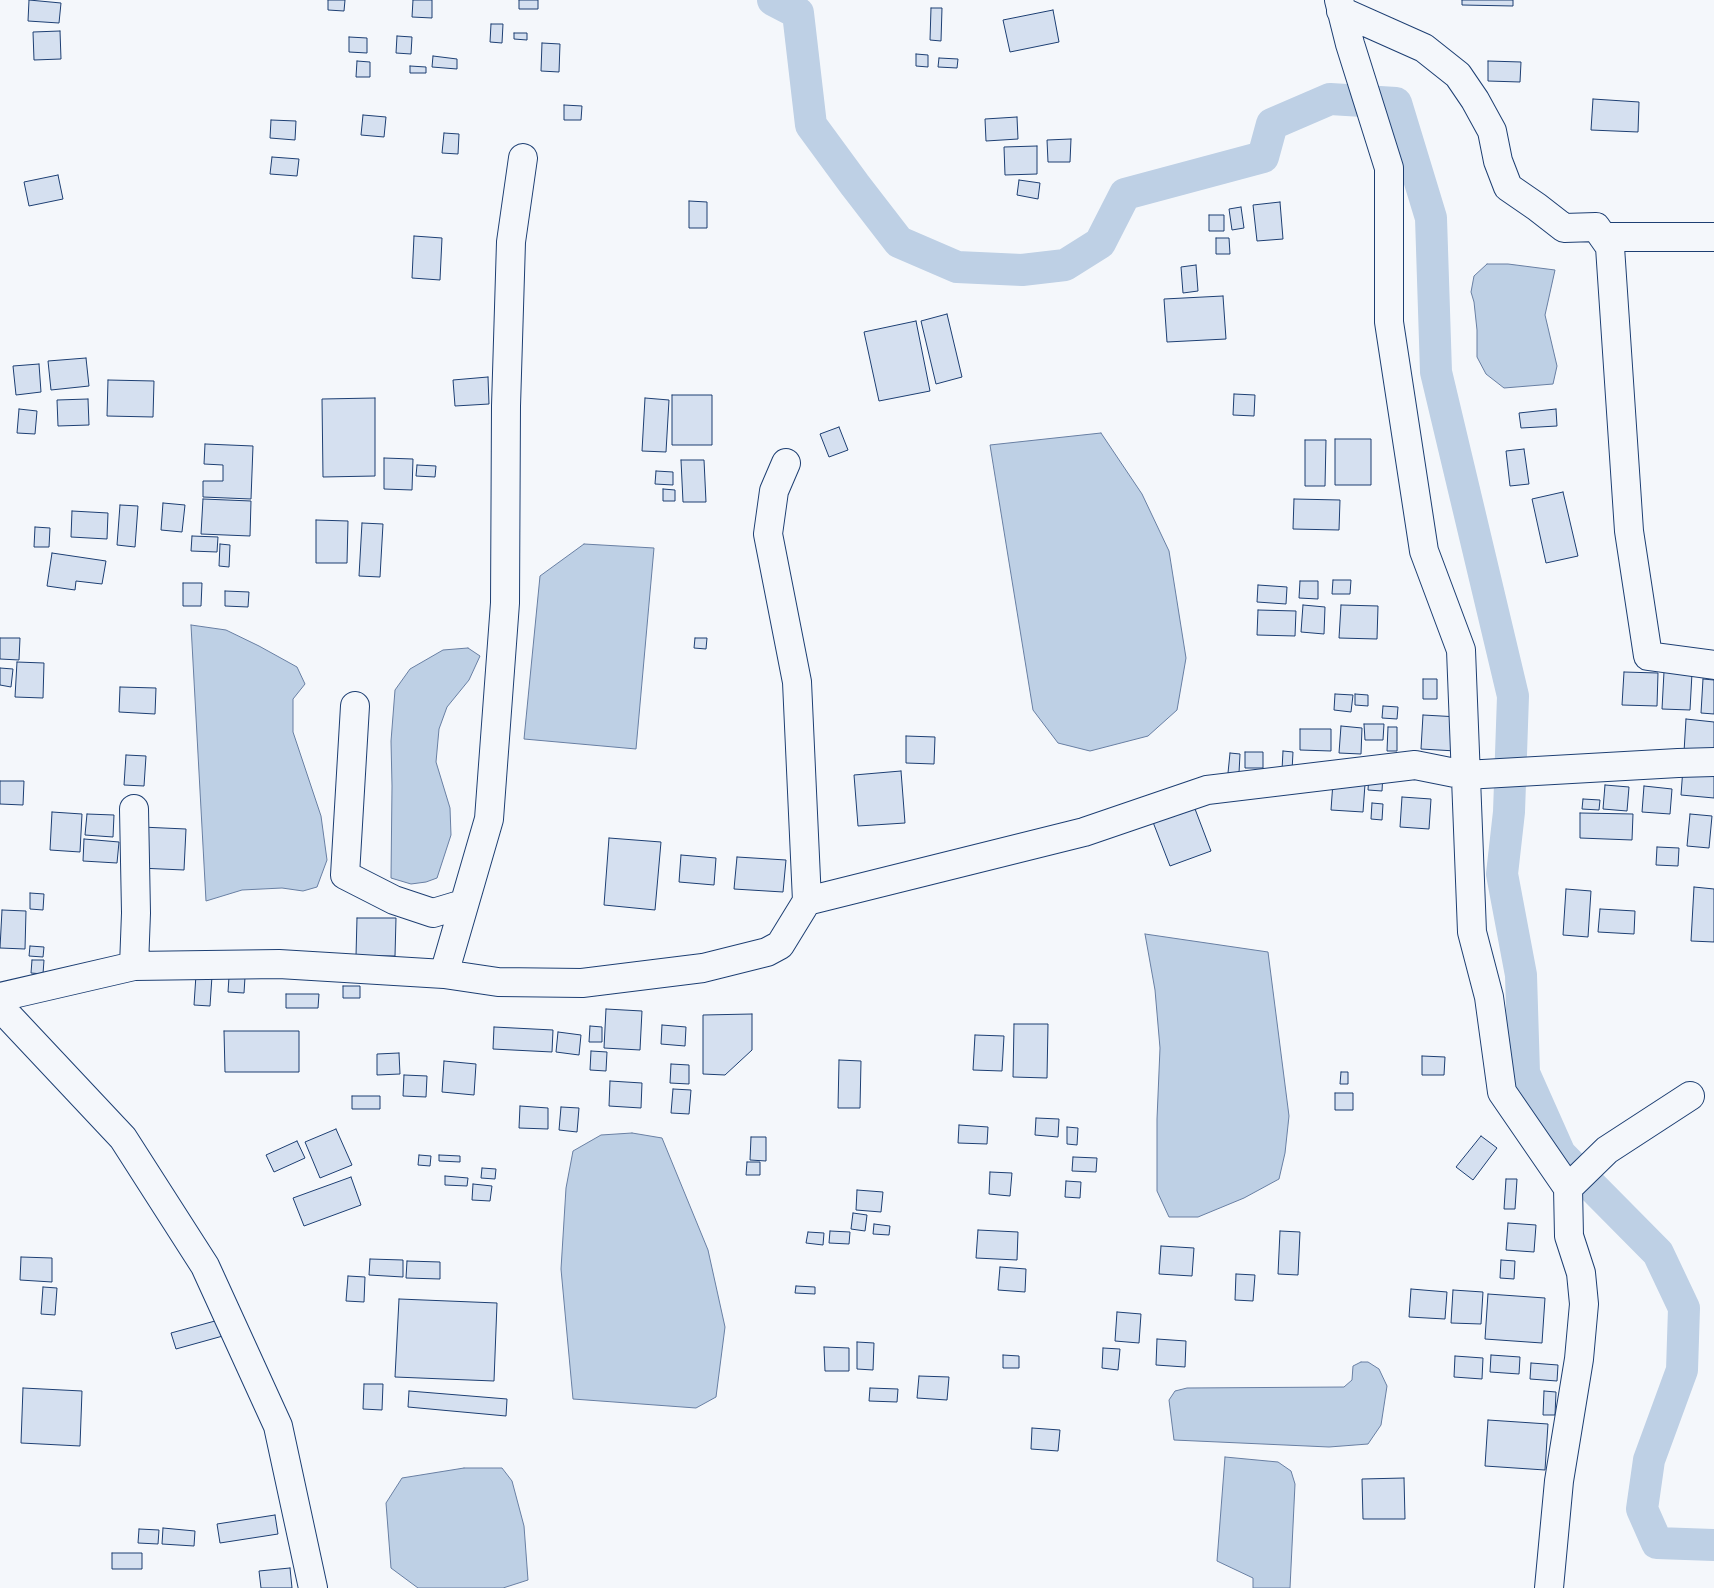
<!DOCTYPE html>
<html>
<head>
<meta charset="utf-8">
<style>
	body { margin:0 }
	canvas { display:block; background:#f4f7fb }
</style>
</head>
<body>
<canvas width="1714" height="1588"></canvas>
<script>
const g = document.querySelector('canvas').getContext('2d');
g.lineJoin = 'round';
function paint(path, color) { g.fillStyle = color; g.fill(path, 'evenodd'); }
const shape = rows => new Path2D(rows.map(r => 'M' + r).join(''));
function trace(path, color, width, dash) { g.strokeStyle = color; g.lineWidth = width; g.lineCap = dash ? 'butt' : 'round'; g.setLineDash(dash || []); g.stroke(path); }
const water = shape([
	[1487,264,1508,264,1555,270,1545,315,1557,366,1553,384,1504,388,1486,374,1477,357,1477,330,1474,302,1471,292,1474,276,1487,264],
	[1101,433,1142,494,1169,551,1186,658,1177,710,1148,736,1090,751,1058,743,1033,710,990,445,1101,433],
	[584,544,654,548,636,749,524,739,540,576,584,544],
	[191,625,226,630,259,646,297,667,305,684,293,699,293,732,321,816,327,860,317,887,303,891,282,888,242,890,206,901,191,625],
	[468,648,480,656,469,680,447,707,439,729,436,762,450,808,451,835,437,878,426,882,411,884,391,878,392,786,391,741,395,690,410,669,443,650,468,648],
	[1145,934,1268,952,1289,1116,1285,1153,1279,1179,1244,1198,1198,1217,1169,1217,1157,1191,1157,1119,1160,1048,1155,990,1145,934],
	[632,1133,662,1138,708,1250,725,1327,716,1397,696,1408,573,1399,561,1269,566,1188,573,1151,601,1135,632,1133],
	[1361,1362,1368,1362,1379,1369,1387,1386,1381,1425,1368,1444,1329,1447,1174,1440,1169,1400,1175,1391,1187,1388,1344,1387,1352,1380,1353,1366,1361,1362],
	[1225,1457,1278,1462,1291,1471,1295,1484,1290,1588,1253,1588,1253,1578,1217,1561,1225,1457],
	[464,1468,502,1468,512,1481,524,1526,528,1580,503,1588,418,1588,391,1568,386,1503,402,1478,464,1468]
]);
paint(water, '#bed0e5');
trace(water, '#687fa3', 1);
trace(shape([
	[773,0,798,13,811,125,855,185,899,242,957,267,1022,270,1065,265,1100,243,1125,194,1263,157,1272,124,1330,99,1396,103,1431,218,1436,372,1513,696,1509,812,1502,874,1521,975,1524,1073,1560,1154,1658,1253,1684,1308,1682,1370,1649,1460,1642,1509,1657,1543,1714,1545]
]), '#bed0e5', 32);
const building = shape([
	[29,0,61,3,59,23,28,21,29,0],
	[328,0,345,0,344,11,328,10,328,0],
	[413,0,432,0,432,18,412,17,413,0],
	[519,0,538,0,538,9,519,9,519,0],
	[1462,0,1513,0,1513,6,1462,5,1462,0],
	[931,8,942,8,941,41,930,40,931,8],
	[1053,10,1059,42,1010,52,1003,20,1053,10],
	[491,24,503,24,502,43,490,42,491,24],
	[60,31,61,59,34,60,33,32,60,31],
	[514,33,527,33,527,40,514,39,514,33],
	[397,36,412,37,411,54,396,53,397,36],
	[349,37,367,38,367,53,349,52,349,37],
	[542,43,560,44,559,72,541,71,542,43],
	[916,54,928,55,928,67,916,66,916,54],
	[433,56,457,59,457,69,432,67,433,56],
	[939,58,958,59,957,68,938,67,939,58],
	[357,61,370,62,370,77,356,77,357,61],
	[1488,61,1521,62,1520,82,1488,81,1488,61],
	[410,66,426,67,426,73,410,73,410,66],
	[1593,99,1639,102,1638,132,1591,130,1593,99],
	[564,105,582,106,581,120,564,120,564,105],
	[363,115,386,117,384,137,361,135,363,115],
	[1017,117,1018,139,986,141,985,119,1017,117],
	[271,120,296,121,295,140,270,138,271,120],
	[444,133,459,134,458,154,442,153,444,133],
	[1071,139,1070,162,1048,162,1047,140,1071,139],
	[1037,146,1037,174,1005,175,1004,147,1037,146],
	[272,157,299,159,297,176,270,174,272,157],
	[58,175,63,199,29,206,24,182,58,175],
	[1019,180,1040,183,1038,199,1017,195,1019,180],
	[689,201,707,202,707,228,689,228,689,201],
	[1280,202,1283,239,1257,241,1253,205,1280,202],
	[1241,207,1244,228,1232,230,1229,209,1241,207],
	[1209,215,1224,215,1224,231,1209,231,1209,215],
	[414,236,442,238,440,280,412,278,414,236],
	[1216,238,1229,238,1230,254,1216,254,1216,238],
	[1196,265,1198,291,1183,293,1181,267,1196,265],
	[1223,296,1226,339,1167,342,1164,299,1223,296],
	[947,314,962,377,936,384,921,321,947,314],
	[916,321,930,391,879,401,864,332,916,321],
	[86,358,89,386,51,390,48,361,86,358],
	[39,364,41,392,16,395,13,366,39,364],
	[488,377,489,404,455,406,453,380,488,377],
	[108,380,154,381,153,417,107,416,108,380],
	[1234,394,1255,395,1254,416,1233,415,1234,394],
	[672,395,712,395,712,445,672,445,672,395],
	[375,398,375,476,323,477,322,399,375,398],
	[645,398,669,400,666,452,642,451,645,398],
	[88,399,89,425,58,426,57,400,88,399],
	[19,409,37,411,35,434,17,433,19,409],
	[1556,409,1557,426,1521,428,1519,413,1556,409],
	[839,427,848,450,829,457,820,434,839,427],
	[1335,439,1371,439,1371,485,1335,485,1335,439],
	[1305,440,1326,440,1325,486,1305,486,1305,440],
	[205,444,253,446,251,499,203,497,203,481,223,481,223,465,204,464,205,444],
	[1524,449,1529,484,1510,486,1506,451,1524,449],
	[384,458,413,459,412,490,384,489,384,458],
	[681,460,704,460,706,502,683,502,681,460],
	[417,465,436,466,435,477,416,476,417,465],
	[656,471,673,472,673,485,655,484,656,471],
	[663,489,675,490,675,501,663,501,663,489],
	[1563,492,1578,556,1546,563,1532,499,1563,492],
	[203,499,251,501,250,536,201,534,203,499],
	[1294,499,1340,500,1339,530,1293,529,1294,499],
	[163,503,185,505,182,532,161,530,163,503],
	[120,505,138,506,135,547,117,545,120,505],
	[72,511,108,513,107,539,71,537,72,511],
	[316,520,348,521,347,563,316,563,316,520],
	[362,523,383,524,380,577,359,576,362,523],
	[35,527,50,528,49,547,34,547,35,527],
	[192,536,218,537,217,552,191,551,192,536],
	[220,544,230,545,229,567,219,566,220,544],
	[52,553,106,561,102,584,76,581,75,590,47,586,52,553],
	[1333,580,1351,580,1350,594,1332,594,1333,580],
	[1300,581,1318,581,1318,599,1299,598,1300,581],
	[183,583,202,583,201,606,183,606,183,583],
	[1258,585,1287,587,1286,604,1257,602,1258,585],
	[225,591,249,592,248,607,225,606,225,591],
	[1303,605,1325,607,1324,634,1301,632,1303,605],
	[1341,605,1378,606,1377,639,1339,638,1341,605],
	[1258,610,1296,611,1295,636,1257,635,1258,610],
	[0,638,20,638,19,660,0,659,0,638],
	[695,638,707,638,706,649,694,648,695,638],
	[17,662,44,663,43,698,15,697,17,662],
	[0,668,13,669,11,687,0,685,0,668],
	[1624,672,1658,673,1657,706,1622,705,1624,672],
	[1664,672,1692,673,1690,710,1662,709,1664,672],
	[1423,679,1437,679,1437,699,1423,699,1423,679],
	[1703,679,1714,680,1714,714,1701,713,1703,679],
	[120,687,156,688,155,714,119,712,120,687],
	[1335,694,1353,695,1351,712,1334,710,1335,694],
	[1355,694,1368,695,1368,706,1355,705,1355,694],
	[1383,706,1398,707,1397,719,1382,718,1383,706],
	[1423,715,1459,717,1456,751,1421,749,1423,715],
	[1686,719,1714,722,1714,754,1684,752,1686,719],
	[1364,724,1384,724,1383,740,1365,740,1364,724],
	[1341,726,1362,728,1361,754,1339,753,1341,726],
	[1388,727,1397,727,1397,751,1387,751,1388,727],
	[1300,729,1331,729,1331,751,1300,750,1300,729],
	[906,736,935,737,934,764,906,763,906,736],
	[1283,751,1293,752,1292,771,1282,770,1283,751],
	[1245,752,1263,752,1263,768,1245,768,1245,752],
	[1230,753,1240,754,1239,773,1228,773,1230,753],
	[126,755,146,756,144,786,124,785,126,755],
	[1683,768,1714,771,1714,798,1681,795,1683,768],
	[901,771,905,823,858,826,854,775,901,771],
	[1369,773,1383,773,1382,791,1368,790,1369,773],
	[0,781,24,781,23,805,0,804,0,781],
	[1333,782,1365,784,1363,812,1331,810,1333,782],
	[1605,785,1629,787,1627,811,1603,809,1605,785],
	[1644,786,1672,789,1670,814,1642,812,1644,786],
	[1402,797,1431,799,1429,829,1400,827,1402,797],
	[1583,799,1600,800,1599,810,1582,809,1583,799],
	[1192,801,1211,851,1170,866,1151,817,1192,801],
	[1372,803,1383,804,1382,820,1371,819,1372,803],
	[52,812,82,814,80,852,50,850,52,812],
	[1580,813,1633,814,1632,840,1580,838,1580,813],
	[87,814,114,815,113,837,85,835,87,814],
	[1690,814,1712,816,1709,848,1687,846,1690,814],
	[141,827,186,829,184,870,139,868,141,827],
	[609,838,661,842,655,910,604,905,609,838],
	[84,839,119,842,117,863,83,861,84,839],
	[1657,847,1679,848,1678,866,1656,865,1657,847],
	[681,855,716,858,714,885,679,882,681,855],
	[737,857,786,860,783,892,734,889,737,857],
	[1694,887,1714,889,1714,942,1691,941,1694,887],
	[1566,889,1591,891,1588,937,1563,935,1566,889],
	[30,893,44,894,43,910,30,909,30,893],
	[1600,909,1635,911,1634,934,1598,932,1600,909],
	[2,910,26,911,25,949,0,948,2,910],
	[357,918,396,918,395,956,356,956,357,918],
	[30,946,44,947,43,957,29,956,30,946],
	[32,960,44,960,43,974,31,973,32,960],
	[196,975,212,976,210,1006,194,1005,196,975],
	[229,977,245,977,244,993,228,992,229,977],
	[343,986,360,986,360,998,343,998,343,986],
	[286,994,319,994,318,1008,286,1008,286,994],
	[606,1009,642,1011,640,1050,604,1048,606,1009],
	[752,1014,752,1050,725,1075,703,1074,703,1015,752,1014],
	[1014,1024,1048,1024,1047,1078,1013,1077,1014,1024],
	[662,1025,686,1027,685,1046,661,1044,662,1025],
	[590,1026,602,1027,602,1042,589,1042,590,1026],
	[494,1027,553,1030,552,1052,493,1049,494,1027],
	[224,1031,299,1031,299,1072,225,1072,224,1031],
	[558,1032,581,1035,579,1055,556,1052,558,1032],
	[975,1035,1004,1036,1002,1071,973,1070,975,1035],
	[591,1051,607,1052,606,1071,590,1070,591,1051],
	[399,1053,400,1074,377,1075,377,1054,399,1053],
	[1422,1056,1445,1057,1444,1075,1422,1075,1422,1056],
	[839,1060,861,1061,860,1108,838,1108,839,1060],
	[444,1061,476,1064,474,1095,442,1092,444,1061],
	[671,1064,689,1065,689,1084,670,1083,671,1064],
	[1341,1072,1348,1072,1348,1084,1340,1084,1341,1072],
	[404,1075,427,1076,426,1097,403,1096,404,1075],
	[610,1081,642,1083,641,1108,609,1106,610,1081],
	[673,1089,691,1090,689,1114,671,1113,673,1089],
	[1335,1093,1353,1093,1353,1110,1335,1110,1335,1093],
	[352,1096,380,1096,380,1109,352,1109,352,1096],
	[520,1106,548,1108,548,1129,519,1128,520,1106],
	[561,1107,579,1108,577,1132,559,1130,561,1107],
	[1036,1118,1059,1119,1058,1137,1035,1135,1036,1118],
	[959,1125,988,1127,987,1144,958,1143,959,1125],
	[1067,1127,1078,1128,1077,1145,1067,1144,1067,1127],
	[336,1129,352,1165,320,1178,305,1142,336,1129],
	[1481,1136,1497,1148,1473,1180,1456,1167,1481,1136],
	[751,1137,766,1137,766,1161,750,1160,751,1137],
	[297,1141,305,1158,274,1172,266,1155,297,1141],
	[419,1155,431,1156,430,1166,418,1165,419,1155],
	[439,1155,460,1156,460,1162,439,1161,439,1155],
	[1073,1157,1097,1158,1096,1172,1072,1171,1073,1157],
	[747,1162,760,1162,760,1175,746,1175,747,1162],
	[482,1168,496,1169,495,1179,481,1178,482,1168],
	[990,1172,1012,1173,1010,1196,989,1194,990,1172],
	[445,1176,468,1178,467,1186,445,1185,445,1176],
	[351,1177,361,1205,304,1226,293,1198,351,1177],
	[1506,1179,1517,1179,1515,1209,1504,1209,1506,1179],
	[1066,1181,1081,1182,1080,1198,1065,1197,1066,1181],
	[473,1184,492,1186,490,1201,472,1200,473,1184],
	[857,1190,883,1192,881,1212,856,1210,857,1190],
	[853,1213,867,1215,865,1231,851,1229,853,1213],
	[1508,1223,1536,1225,1534,1252,1506,1250,1508,1223],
	[874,1224,890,1226,889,1235,873,1234,874,1224],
	[978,1230,1018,1232,1017,1260,976,1258,978,1230],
	[830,1231,850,1232,849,1244,829,1243,830,1231],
	[1280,1231,1300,1232,1298,1275,1278,1274,1280,1231],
	[808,1232,824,1233,823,1245,806,1243,808,1232],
	[1161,1246,1194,1248,1192,1276,1159,1274,1161,1246],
	[21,1257,52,1258,52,1282,20,1280,21,1257],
	[370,1259,403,1260,403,1277,369,1275,370,1259],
	[1501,1260,1515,1261,1514,1279,1500,1278,1501,1260],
	[407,1261,440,1262,440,1279,406,1278,407,1261],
	[1000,1267,1026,1269,1025,1292,998,1290,1000,1267],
	[1236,1274,1255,1275,1253,1301,1235,1300,1236,1274],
	[348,1276,365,1277,364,1302,346,1301,348,1276],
	[796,1286,815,1287,815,1294,795,1293,796,1286],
	[43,1287,57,1288,55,1315,41,1314,43,1287],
	[1411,1289,1447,1292,1445,1319,1409,1317,1411,1289],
	[1453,1290,1483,1292,1481,1324,1451,1323,1453,1290],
	[1488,1294,1545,1298,1542,1343,1485,1339,1488,1294],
	[399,1299,497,1303,494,1381,395,1377,399,1299],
	[1117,1312,1141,1314,1139,1343,1115,1341,1117,1312],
	[226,1318,230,1334,176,1349,171,1333,226,1318],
	[1157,1339,1186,1341,1185,1367,1156,1365,1157,1339],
	[857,1342,874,1343,873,1370,857,1369,857,1342],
	[824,1347,849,1348,849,1371,825,1371,824,1347],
	[1103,1348,1120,1349,1118,1370,1102,1368,1103,1348],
	[1003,1355,1019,1356,1019,1368,1003,1368,1003,1355],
	[1491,1355,1520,1357,1519,1374,1490,1372,1491,1355],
	[1455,1356,1483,1358,1482,1379,1454,1377,1455,1356],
	[1531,1363,1558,1365,1557,1381,1530,1379,1531,1363],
	[919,1376,949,1377,947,1400,917,1398,919,1376],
	[364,1384,383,1384,382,1410,363,1409,364,1384],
	[23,1388,82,1391,80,1446,21,1443,23,1388],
	[870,1388,898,1389,897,1402,869,1401,870,1388],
	[409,1391,507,1399,506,1416,408,1407,409,1391],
	[1544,1391,1556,1392,1555,1415,1543,1415,1544,1391],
	[1488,1420,1548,1424,1545,1470,1485,1466,1488,1420],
	[1032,1428,1060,1430,1058,1451,1031,1449,1032,1428],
	[1404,1478,1405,1519,1363,1519,1362,1479,1404,1478],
	[275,1515,278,1534,220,1543,217,1524,275,1515],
	[163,1528,195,1531,194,1546,162,1544,163,1528],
	[139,1529,159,1530,158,1544,138,1543,139,1529],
	[112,1553,142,1553,142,1569,112,1569,112,1553],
	[290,1568,292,1588,261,1588,259,1571,290,1568]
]);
paint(building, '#d5e0f0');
trace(building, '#1d3f73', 1);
const street = shape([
	[1339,0,1350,44,1389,168,1389,322,1424,551,1461,650,1472,932,1489,997,1502,1092,1568,1188,1569,1236,1581,1273,1584,1304,1579,1359,1559,1481,1549,1588],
	[1341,11,1424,48,1458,75,1475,100,1492,131,1498,161,1508,187,1537,207,1564,228,1596,227,1610,247,1629,531,1648,656,1714,665],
	[1603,237,1714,237],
	[355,706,345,875,394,900,433,913,463,904],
	[807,901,1084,832,1207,790,1415,765,1465,775,1678,763,1714,762],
	[134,966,136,913,134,809],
	[444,974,489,819,505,603,506,406,511,242,523,158],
	[0,997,134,966,279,964,444,974,498,982,582,983,703,968,767,952,780,945,807,901,797,682,768,534,774,491,786,463],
	[0,1007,123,1138,205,1266,278,1426,313,1588],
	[1568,1188,1607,1150,1690,1096]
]);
trace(street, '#1d3f73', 30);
trace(street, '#f4f7fb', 28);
</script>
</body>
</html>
